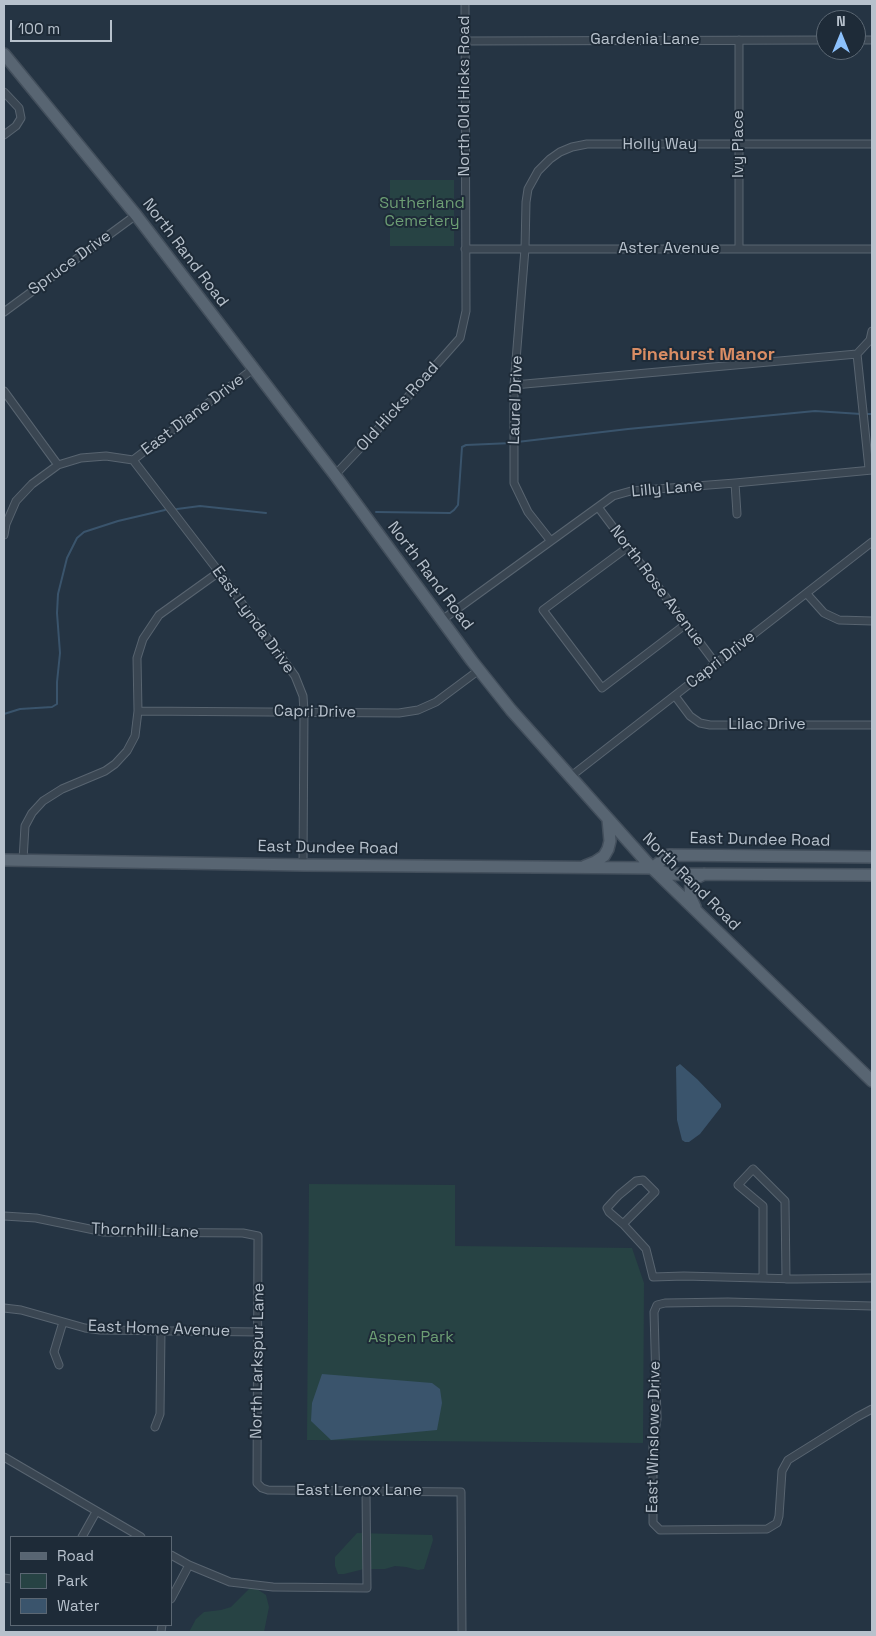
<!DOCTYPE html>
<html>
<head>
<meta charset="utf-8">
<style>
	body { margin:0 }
	#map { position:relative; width:876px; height:1636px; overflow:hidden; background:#253443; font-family:"Space Grotesk",sans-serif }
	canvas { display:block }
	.frame { position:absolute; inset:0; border:5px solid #b7c1cc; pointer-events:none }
	.legend { position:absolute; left:10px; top:1536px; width:162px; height:90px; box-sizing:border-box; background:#1e2b38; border:1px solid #5b6773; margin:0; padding:6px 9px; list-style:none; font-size:15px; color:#b7c1cc }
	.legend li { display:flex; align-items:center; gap:10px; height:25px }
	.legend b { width:25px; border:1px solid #5b6773 }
	.north { position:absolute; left:816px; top:10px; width:50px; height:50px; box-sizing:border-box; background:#1e2b38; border:1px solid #5b6773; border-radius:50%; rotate:0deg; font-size:14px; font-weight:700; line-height:20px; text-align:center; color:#b7c1cc }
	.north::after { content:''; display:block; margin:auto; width:18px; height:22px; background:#8cc1fc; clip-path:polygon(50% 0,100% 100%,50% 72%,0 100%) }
	.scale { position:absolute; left:10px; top:20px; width:102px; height:22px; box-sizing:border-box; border:2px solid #b7c1cc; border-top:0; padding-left:6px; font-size:15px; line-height:18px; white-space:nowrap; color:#b7c1cc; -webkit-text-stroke:4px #1e2b38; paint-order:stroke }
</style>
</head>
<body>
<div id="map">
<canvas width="876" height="1636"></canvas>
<div class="frame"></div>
<ul class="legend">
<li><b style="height:6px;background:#586572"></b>Road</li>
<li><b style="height:14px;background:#274344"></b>Park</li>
<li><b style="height:14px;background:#3a546c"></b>Water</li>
</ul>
<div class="north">N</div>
<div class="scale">100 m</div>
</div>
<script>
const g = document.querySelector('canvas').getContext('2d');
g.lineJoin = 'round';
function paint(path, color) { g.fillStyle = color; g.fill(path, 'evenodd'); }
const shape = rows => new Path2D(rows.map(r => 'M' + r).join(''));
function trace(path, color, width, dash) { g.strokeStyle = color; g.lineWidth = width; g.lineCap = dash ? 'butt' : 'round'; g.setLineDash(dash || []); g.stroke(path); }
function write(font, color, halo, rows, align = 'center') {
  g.font = font + ' "Space Grotesk",sans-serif'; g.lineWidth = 4; g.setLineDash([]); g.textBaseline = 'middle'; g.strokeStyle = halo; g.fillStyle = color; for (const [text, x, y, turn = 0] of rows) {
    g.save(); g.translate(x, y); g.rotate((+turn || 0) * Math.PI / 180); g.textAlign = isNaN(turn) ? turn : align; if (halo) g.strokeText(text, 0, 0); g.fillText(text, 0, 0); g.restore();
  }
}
paint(shape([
	[390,180,454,180,454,246,390,246],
	[309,1184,455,1185,455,1246,632,1248,644,1283,643,1443,307,1440],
	[357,1533,432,1535,433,1540,424,1569,418,1570,406,1567,395,1566,385,1569,364,1569,344,1574,338,1574,335,1566,335,1557],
	[254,1587,266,1595,269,1607,264,1632,189,1632,196,1619,204,1612,221,1610,231,1607,250,1588]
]), '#274344');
paint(shape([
	[680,1064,697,1079,721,1104,721,1107,700,1134,689,1142,685,1142,682,1140,677,1120,676,1067],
	[322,1374,432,1383,440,1389,442,1403,437,1430,331,1440,311,1421,312,1403]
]), '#3a546c');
trace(shape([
	[866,414,872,414],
	[517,442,628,429,815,411,861,414],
	[177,509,200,506,266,513],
	[376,512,450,513,454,510,458,505,462,447,466,445,512,443],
	[4,714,20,709,52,707,57,704,57,682,60,653,57,613,58,594,67,558,77,538,84,532,118,521,165,510]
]), '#3a546c', 2);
const minor = shape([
	[856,40,872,40],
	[465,41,826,40],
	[4,92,19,108,21,118,16,126,4,135],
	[465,249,872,249],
	[739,249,739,40],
	[4,312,136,215],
	[514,385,857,354],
	[4,391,58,465],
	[133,460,219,572,295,676,303,696,304,711,303,865],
	[133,460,253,369],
	[869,469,857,354,870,340,872,331],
	[335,475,405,400,460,338,466,311,465,4],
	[735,483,737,514],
	[598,507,716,664],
	[4,535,6,524,16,501,32,484,58,465,81,458,106,456,133,460],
	[550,540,528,512,514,483,514,385,525,249,526,202,528,189,538,171,550,159,560,152,572,147,587,144,872,144],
	[628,547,543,610,602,688,686,624],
	[807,594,824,613,839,620,872,621],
	[442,620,613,496,631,491,735,483,872,470],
	[675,696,690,716,700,723,710,725,872,725],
	[138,711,399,713,418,710,436,702,479,670],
	[570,777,872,542],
	[23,860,25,826,32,813,43,801,62,789,105,771,115,764,127,751,135,736,138,711,137,658,143,639,159,615,219,572],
	[4,1216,36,1218,104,1232,243,1233,258,1236,257,1483,262,1488,268,1490,461,1492,462,1632],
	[623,1224,609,1212,607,1208,619,1195,636,1181,643,1180,655,1192,623,1224,646,1249,653,1277,684,1276,797,1279,872,1278],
	[763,1278,763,1206,738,1185,753,1169,785,1201,786,1279],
	[872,1306,728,1302,665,1303,657,1305,654,1312,657,1419,653,1444,653,1523,660,1530,767,1529,777,1523,779,1516,782,1471,788,1460,857,1417,872,1409],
	[4,1308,21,1310,85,1328,100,1330,258,1332],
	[59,1365,54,1352,63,1322],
	[155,1427,160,1414,161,1331],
	[4,1457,141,1537],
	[82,1537,96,1512],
	[171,1555,189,1565,230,1582,273,1587,367,1588,366,1491],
	[4,1578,11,1579],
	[171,1599,189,1565],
	[161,1632,162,1625]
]);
const primary = shape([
	[4,54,136,215,335,475,472,661,511,710,652,868,872,1081],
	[4,860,303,865,652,868,669,874,872,875],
	[585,866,595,862,604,856,608,849,610,841,608,819],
	[652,868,669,855,872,857],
	[695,907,690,896,691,883,694,879,704,874]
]);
trace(minor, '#586470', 9);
trace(primary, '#434f5c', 14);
trace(minor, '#3a4652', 7);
trace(primary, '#586572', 11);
write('16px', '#b7c1cc', '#1e2b38', [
	["Gardenia Lane",645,40],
	["North Old Hicks Road",465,96,-90],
	["Ivy Place",739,144,-90],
	["Holly Way",660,145],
	["Aster Avenue",669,249],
	["North Rand Road",185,253,53],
	["Spruce Drive",70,263,-36],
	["Laurel Drive",516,400,-88],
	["Old Hicks Road",398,407,-48],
	["East Diane Drive",193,415,-37],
	["Lilly Lane",667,489,-5],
	["North Rand Road",430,576,53],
	["North Rose Avenue",657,586,53],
	["East Lynda Drive",253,620,54],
	["Capri Drive",721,660,-38],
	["Capri Drive",315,712,1],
	["Lilac Drive",767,725],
	["East Dundee Road",760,840,1],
	["East Dundee Road",328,848,1],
	["North Rand Road",691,882,45],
	["Thornhill Lane",145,1231,2],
	["East Home Avenue",159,1329,2],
	["North Larkspur Lane",258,1361,-89],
	["East Winslowe Drive",654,1437,-89],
	["East Lenox Lane",359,1491]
]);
write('16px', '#6d9e74', '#1e2b38', [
	["Sutherland",422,204],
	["Cemetery",422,222],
	["Aspen Park",411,1338]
]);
write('bold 18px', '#da8d64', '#1e2b38', [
	["Pinehurst Manor",703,355]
]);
</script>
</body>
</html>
